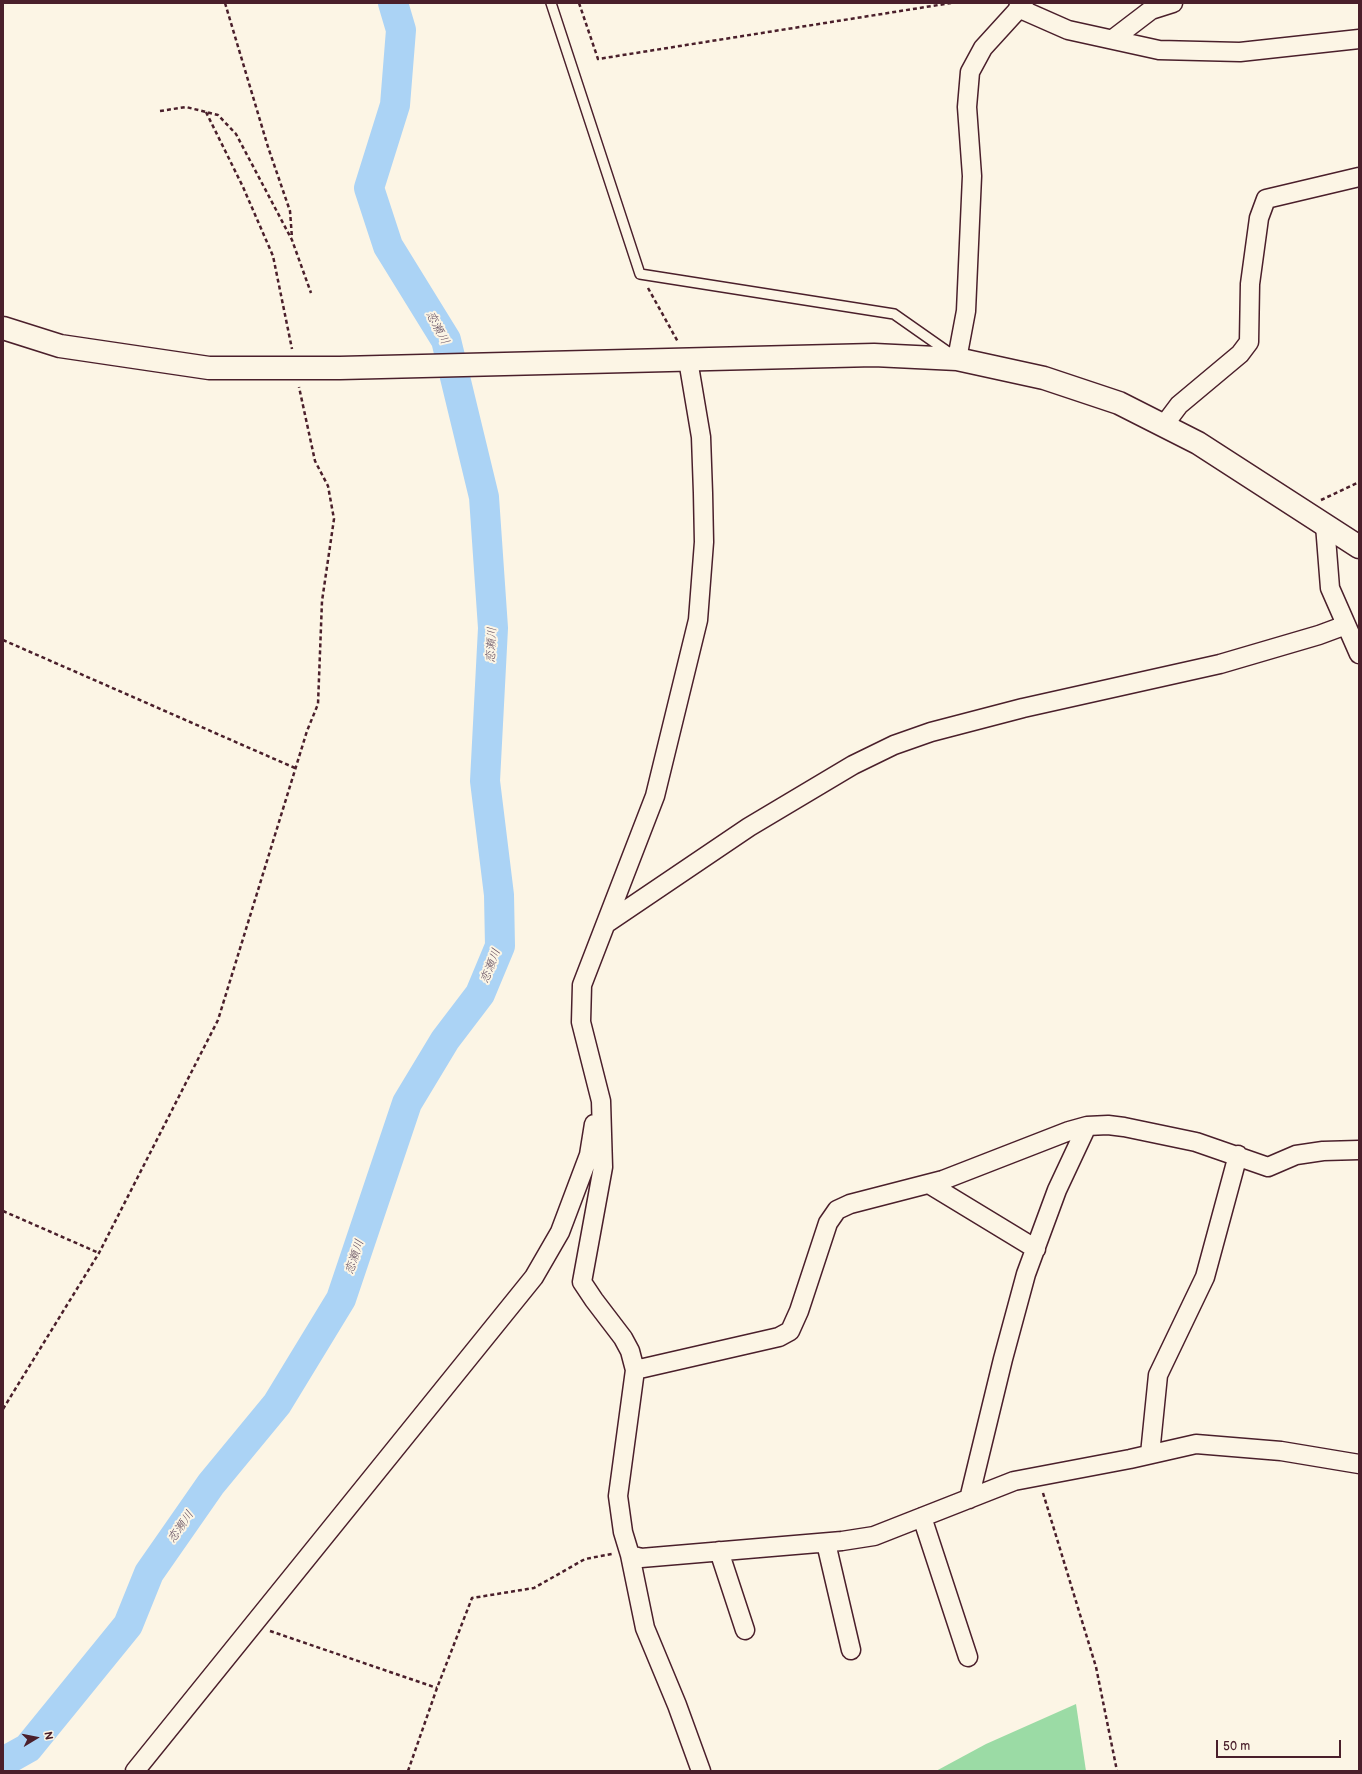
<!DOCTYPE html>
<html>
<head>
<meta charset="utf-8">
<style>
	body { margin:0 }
	#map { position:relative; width:1362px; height:1774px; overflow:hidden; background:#fcf5e5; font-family:"Balsamiq Sans",sans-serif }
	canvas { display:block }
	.frame { position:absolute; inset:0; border:4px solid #4a1f2b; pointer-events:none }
	.north { position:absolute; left:16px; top:1718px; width:40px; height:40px; -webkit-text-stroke:3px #fcf5e5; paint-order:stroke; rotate:80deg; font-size:11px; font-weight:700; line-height:16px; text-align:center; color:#4a1f2b }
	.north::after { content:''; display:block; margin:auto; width:14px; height:18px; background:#4a1f2b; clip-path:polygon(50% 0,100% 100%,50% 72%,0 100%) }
	.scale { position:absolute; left:1216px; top:1740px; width:125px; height:18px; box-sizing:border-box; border:2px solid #4a1f2b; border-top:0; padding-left:5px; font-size:12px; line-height:14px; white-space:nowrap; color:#4a1f2b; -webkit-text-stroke:3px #fcf5e5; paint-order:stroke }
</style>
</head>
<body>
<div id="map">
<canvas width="1362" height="1774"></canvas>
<div class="frame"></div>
<div class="north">N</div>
<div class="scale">50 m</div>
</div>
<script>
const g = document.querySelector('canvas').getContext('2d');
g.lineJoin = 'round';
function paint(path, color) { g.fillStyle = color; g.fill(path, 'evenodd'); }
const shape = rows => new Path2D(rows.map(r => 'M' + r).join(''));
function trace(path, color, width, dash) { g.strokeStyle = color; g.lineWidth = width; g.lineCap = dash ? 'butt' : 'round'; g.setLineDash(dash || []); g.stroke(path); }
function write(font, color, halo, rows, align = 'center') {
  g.font = font + ' "Balsamiq Sans","Klee One",sans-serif'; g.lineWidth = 4; g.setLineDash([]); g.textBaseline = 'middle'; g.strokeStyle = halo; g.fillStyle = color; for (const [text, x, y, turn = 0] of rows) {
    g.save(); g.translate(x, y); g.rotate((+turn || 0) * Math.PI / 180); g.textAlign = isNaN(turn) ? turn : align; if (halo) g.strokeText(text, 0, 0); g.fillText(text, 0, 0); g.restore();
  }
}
paint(shape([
	[1076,1704,1086,1771,936,1771,986,1744]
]), '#9bdba5');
trace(shape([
	[3,1762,28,1748,128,1625,149,1573,211,1484,277,1404,341,1299,407,1103,445,1040,480,994,500,946,499,895,485,781,493,628,484,497,446,340,388,246,369,188,395,105,401,30,393,3]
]), '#abd3f5', 30);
const service = shape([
	[551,3,640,274,894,314,951,354]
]);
const minor = shape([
	[1018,8,1068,30,1159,50,1240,52,1359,39],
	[1113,39,1151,10,1173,3],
	[957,359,966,311,972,176,967,107,970,72,983,48,1024,3],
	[688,360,701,437,703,493,704,542,698,620,655,796,582,985,581,1022,601,1101,603,1167,582,1282,594,1300,623,1338,630,1351,635,1370,618,1496,623,1532,630,1555,645,1628,677,1705,701,1771],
	[1164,425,1179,405,1240,354,1249,342,1250,284,1259,218,1266,199,1359,177],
	[1325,525,1330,588,1359,654],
	[607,923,749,827,853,765,894,745,931,732,1023,708,1220,664,1319,635,1346,625],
	[929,1184,1036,1249],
	[635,1370,779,1337,790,1331,799,1311,828,1223,837,1210,850,1204,943,1180,1069,1131,1087,1126,1108,1125,1124,1127,1196,1142,1268,1167,1296,1155,1323,1151,1359,1150],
	[1150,1454,1158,1375,1205,1277,1238,1155],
	[969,1499,1003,1359,1026,1274,1057,1190,1087,1126],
	[922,1517,968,1657],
	[826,1543,851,1650],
	[719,1551,745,1630],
	[630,1555,641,1558,842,1541,874,1536,1014,1481,1130,1459,1196,1444,1281,1451,1359,1464],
	[135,1771,534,1277,560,1232,589,1155,594,1124]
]);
const tertiary = shape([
	[3,328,60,346,209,368,340,368,874,355,957,359,1044,378,1119,403,1198,443,1359,547]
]);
trace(service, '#4a1f2b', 12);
trace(minor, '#4a1f2b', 21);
trace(tertiary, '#4a1f2b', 25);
trace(shape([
	[225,3,268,147,290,211,292,238],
	[579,3,598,59,951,3],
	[160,111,186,107,218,115,236,134,292,240,311,293],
	[206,112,243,187,273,256,292,349],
	[648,288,678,342],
	[1321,500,1359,482],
	[3,640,295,768],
	[3,1211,99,1253],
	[3,1409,99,1253,218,1020,307,731,318,704,322,601,334,519,328,486,315,461,299,387],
	[1043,1493,1096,1667,1117,1771],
	[270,1631,437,1688],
	[408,1771,437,1688,472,1598,534,1588,585,1559,612,1554]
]), '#4a1f2b', 2.5, [4, 3]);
trace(service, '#fcf5e5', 9);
trace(minor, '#fcf5e5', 18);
trace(tertiary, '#fcf5e5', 22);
write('italic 12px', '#624c5e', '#fcf5e5', [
	["恋瀬川",437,328,62],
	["恋瀬川",492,645,-88],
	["恋瀬川",491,966,-69],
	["恋瀬川",355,1257,-72],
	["恋瀬川",181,1527,-55]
]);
</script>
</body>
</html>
